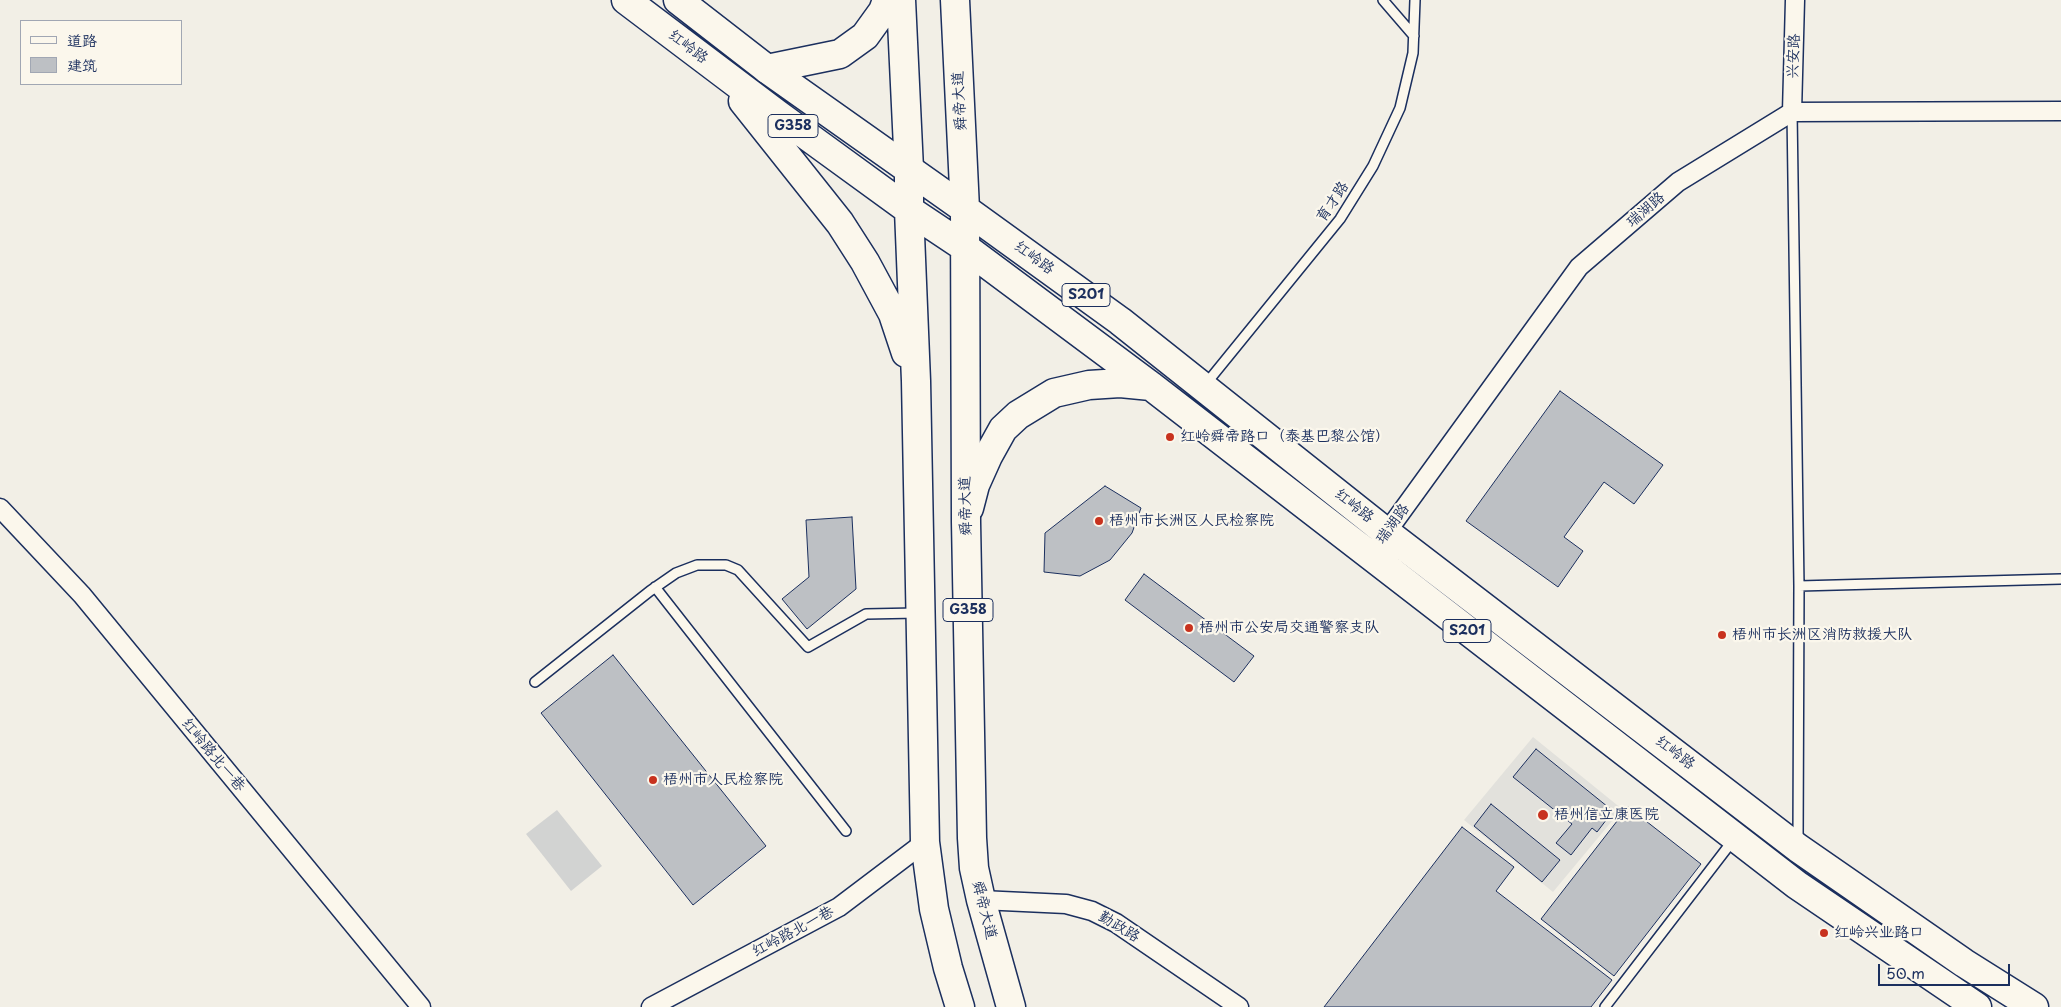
<!DOCTYPE html>
<html>
<head>
<meta charset="utf-8">
<style>
	body { margin:0 }
	#map { position:relative; width:2061px; height:1007px; overflow:hidden; background:#f2efe6; font-family:"Playpen Sans","LXGW WenKai TC",sans-serif }
	canvas { display:block }
	.legend { position:absolute; left:20px; top:20px; width:162px; height:65px; box-sizing:border-box; background:#fbf7ec; border:1px solid #a1a7b3; margin:0; padding:6px 9px; list-style:none; font-size:15px; color:#1b2f5e }
	.legend li { display:flex; align-items:center; gap:10px; height:25px }
	.legend b { width:25px; border:1px solid #a1a7b3 }
	.scale { position:absolute; left:1878px; top:964px; width:132px; height:22px; box-sizing:border-box; border:2px solid #1b2f5e; border-top:0; padding-left:6px; font-size:15px; line-height:18px; white-space:nowrap; color:#1b2f5e; -webkit-text-stroke:4px #fbf7ec; paint-order:stroke }
</style>
</head>
<body>
<div id="map">
<canvas width="2061" height="1007"></canvas>
<ul class="legend">
<li><b style="height:6px;background:#fbf7ec"></b>道路</li>
<li><b style="height:14px;background:#bdc0c4"></b>建筑</li>
</ul>
<div class="scale">50 m</div>
</div>
<script>
const g = document.querySelector('canvas').getContext('2d');
g.lineJoin = 'round';
function paint(path, color) { g.fillStyle = color; g.fill(path, 'evenodd'); }
const shape = rows => new Path2D(rows.map(r => 'M' + r).join(''));
function trace(path, color, width, dash) { g.strokeStyle = color; g.lineWidth = width; g.lineCap = dash ? 'butt' : 'round'; g.setLineDash(dash || []); g.stroke(path); }
function write(font, color, halo, rows, align = 'center') {
  g.font = font + ' "Playpen Sans","LXGW WenKai TC",sans-serif'; g.lineWidth = 4.5; g.setLineDash([]); g.textBaseline = 'middle'; g.strokeStyle = halo; g.fillStyle = color; for (const [text, x, y, turn = 0] of rows) {
    g.save(); g.translate(x, y); g.rotate((+turn || 0) * Math.PI / 180); g.textAlign = isNaN(turn) ? turn : align; if (halo) g.strokeText(text, 0, 0); g.fillText(text, 0, 0); g.restore();
  }
}
paint(shape([
	[1533,737,1622,809,1553,892,1464,820]
]), '#e2e1dc');
paint(shape([
	[557,810,602,866,571,891,526,834]
]), '#d2d3d2');
const building = shape([
	[1560,391,1663,465,1634,504,1604,482,1564,537,1583,551,1558,587,1466,521,1560,391],
	[1105,486,1141,508,1132,533,1110,560,1080,576,1044,572,1045,533,1105,486],
	[852,517,856,589,807,629,782,599,809,577,806,520,852,517],
	[1144,574,1254,656,1234,682,1125,600,1144,574],
	[613,655,766,846,693,905,541,713,613,655],
	[1536,749,1613,811,1597,832,1592,828,1571,855,1556,843,1572,824,1513,777,1536,749],
	[1491,804,1560,860,1542,882,1474,826,1491,804],
	[1628,807,1701,864,1614,976,1541,919,1628,807],
	[1462,827,1514,867,1496,891,1612,980,1591,1007,1324,1007,1462,827]
]);
paint(building, '#bdc0c4');
trace(building, '#1b2f5e', 1);
const service = shape([
	[1383,0,1414,36],
	[1792,112,1799,586,1798,842],
	[1205,385,1340,219,1373,166,1400,108,1413,53,1415,0],
	[1799,586,2061,579],
	[655,587,846,831],
	[535,682,650,591,676,573,697,565,726,565,738,570,808,647,866,614,917,613],
	[1605,1007,1734,839]
]);
const minor = shape([
	[1792,112,1795,0],
	[0,508,82,595,421,1007],
	[1381,540,1579,267,1678,182,1792,112,2061,111],
	[981,900,1066,904,1092,911,1116,923,1239,1007],
	[651,1007,839,907,925,842]
]);
const primary = shape([
	[901,0,909,169],
	[955,0,965,209,1120,321,1387,533,1798,848,1964,963,2034,1007],
	[767,69,840,54,865,36,883,11,887,0],
	[963,246,1151,386,1797,885,1977,1007],
	[969,508,975,485,988,456,1003,429,1018,415,1054,393,1089,385,1120,383,1151,386]
]);
const trunk = shape([
	[626,0,777,114,909,210,963,246],
	[678,0,767,69,965,209,966,522,972,838,974,868,981,900,1011,1007],
	[743,101,840,223,865,262,893,314,906,353],
	[909,169,909,210,916,381,925,842,934,909,948,968,960,1007]
]);
trace(service, '#1b2f5e', 12);
trace(minor, '#1b2f5e', 21);
trace(primary, '#1b2f5e', 31);
trace(trunk, '#1b2f5e', 31);
trace(service, '#fbf7ec', 9);
trace(minor, '#fbf7ec', 18);
trace(primary, '#fbf7ec', 28);
trace(trunk, '#fbf7ec', 28);
for (const [x, y, r, color] of [
	[1170,437,5,"#c8321e"],
	[1099,521,5,"#c8321e"],
	[1189,628,5,"#c8321e"],
	[1722,635,5,"#c8321e"],
	[653,780,5,"#c8321e"],
	[1543,815,6,"#c8321e"],
	[1824,933,5,"#c8321e"]
]) { const dot = new Path2D(); dot.arc(x, y, r, 0, 2 * Math.PI); g.fillStyle = color; g.fill(dot); trace(dot, '#fbf7ec', 2); }
for (const [x, y, w] of [
	[793,126,50],
	[1086,295,48],
	[968,610,50],
	[1467,631,48]
]) { const box = new Path2D(); box.roundRect(x - w / 2, y - 11.5, w, 23, 4); g.fillStyle = '#fbf7ec'; g.fill(box); trace(box, '#1b2f5e', 1); }
write('bold 14px', '#1b2f5e', null, [
	["G358",793,126],
	["S201",1086,295],
	["G358",968,610],
	["S201",1467,631]
]);
write('15px', '#1b2f5e', '#fbf7ec', [
	["红岭路",688,47,37],
	["兴安路",1794,56,-88],
	["舜帝大道",960,101,-93],
	["育才路",1333,202,-56],
	["瑞湖路",1646,210,-41],
	["红岭路",1034,258,36],
	["舜帝大道",966,506,-91],
	["红岭路",1354,506,38],
	["瑞湖路",1393,524,-54],
	["红岭路",1675,753,37],
	["红岭路北一巷",213,755,50],
	["舜帝大道",984,910,76],
	["勤政路",1119,927,31],
	["红岭路北一巷",793,932,-28]
]);
write('15px', '#1b2f5e', '#fbf7ec', [
	["红岭舜帝路口（泰基巴黎公馆）",1180,437],
	["梧州市长洲区人民检察院",1109,521],
	["梧州市公安局交通警察支队",1199,628],
	["梧州市长洲区消防救援大队",1732,635],
	["梧州市人民检察院",663,780],
	["梧州信立康医院",1554,815],
	["红岭兴业路口",1834,933]
], 'left');
</script>
</body>
</html>
